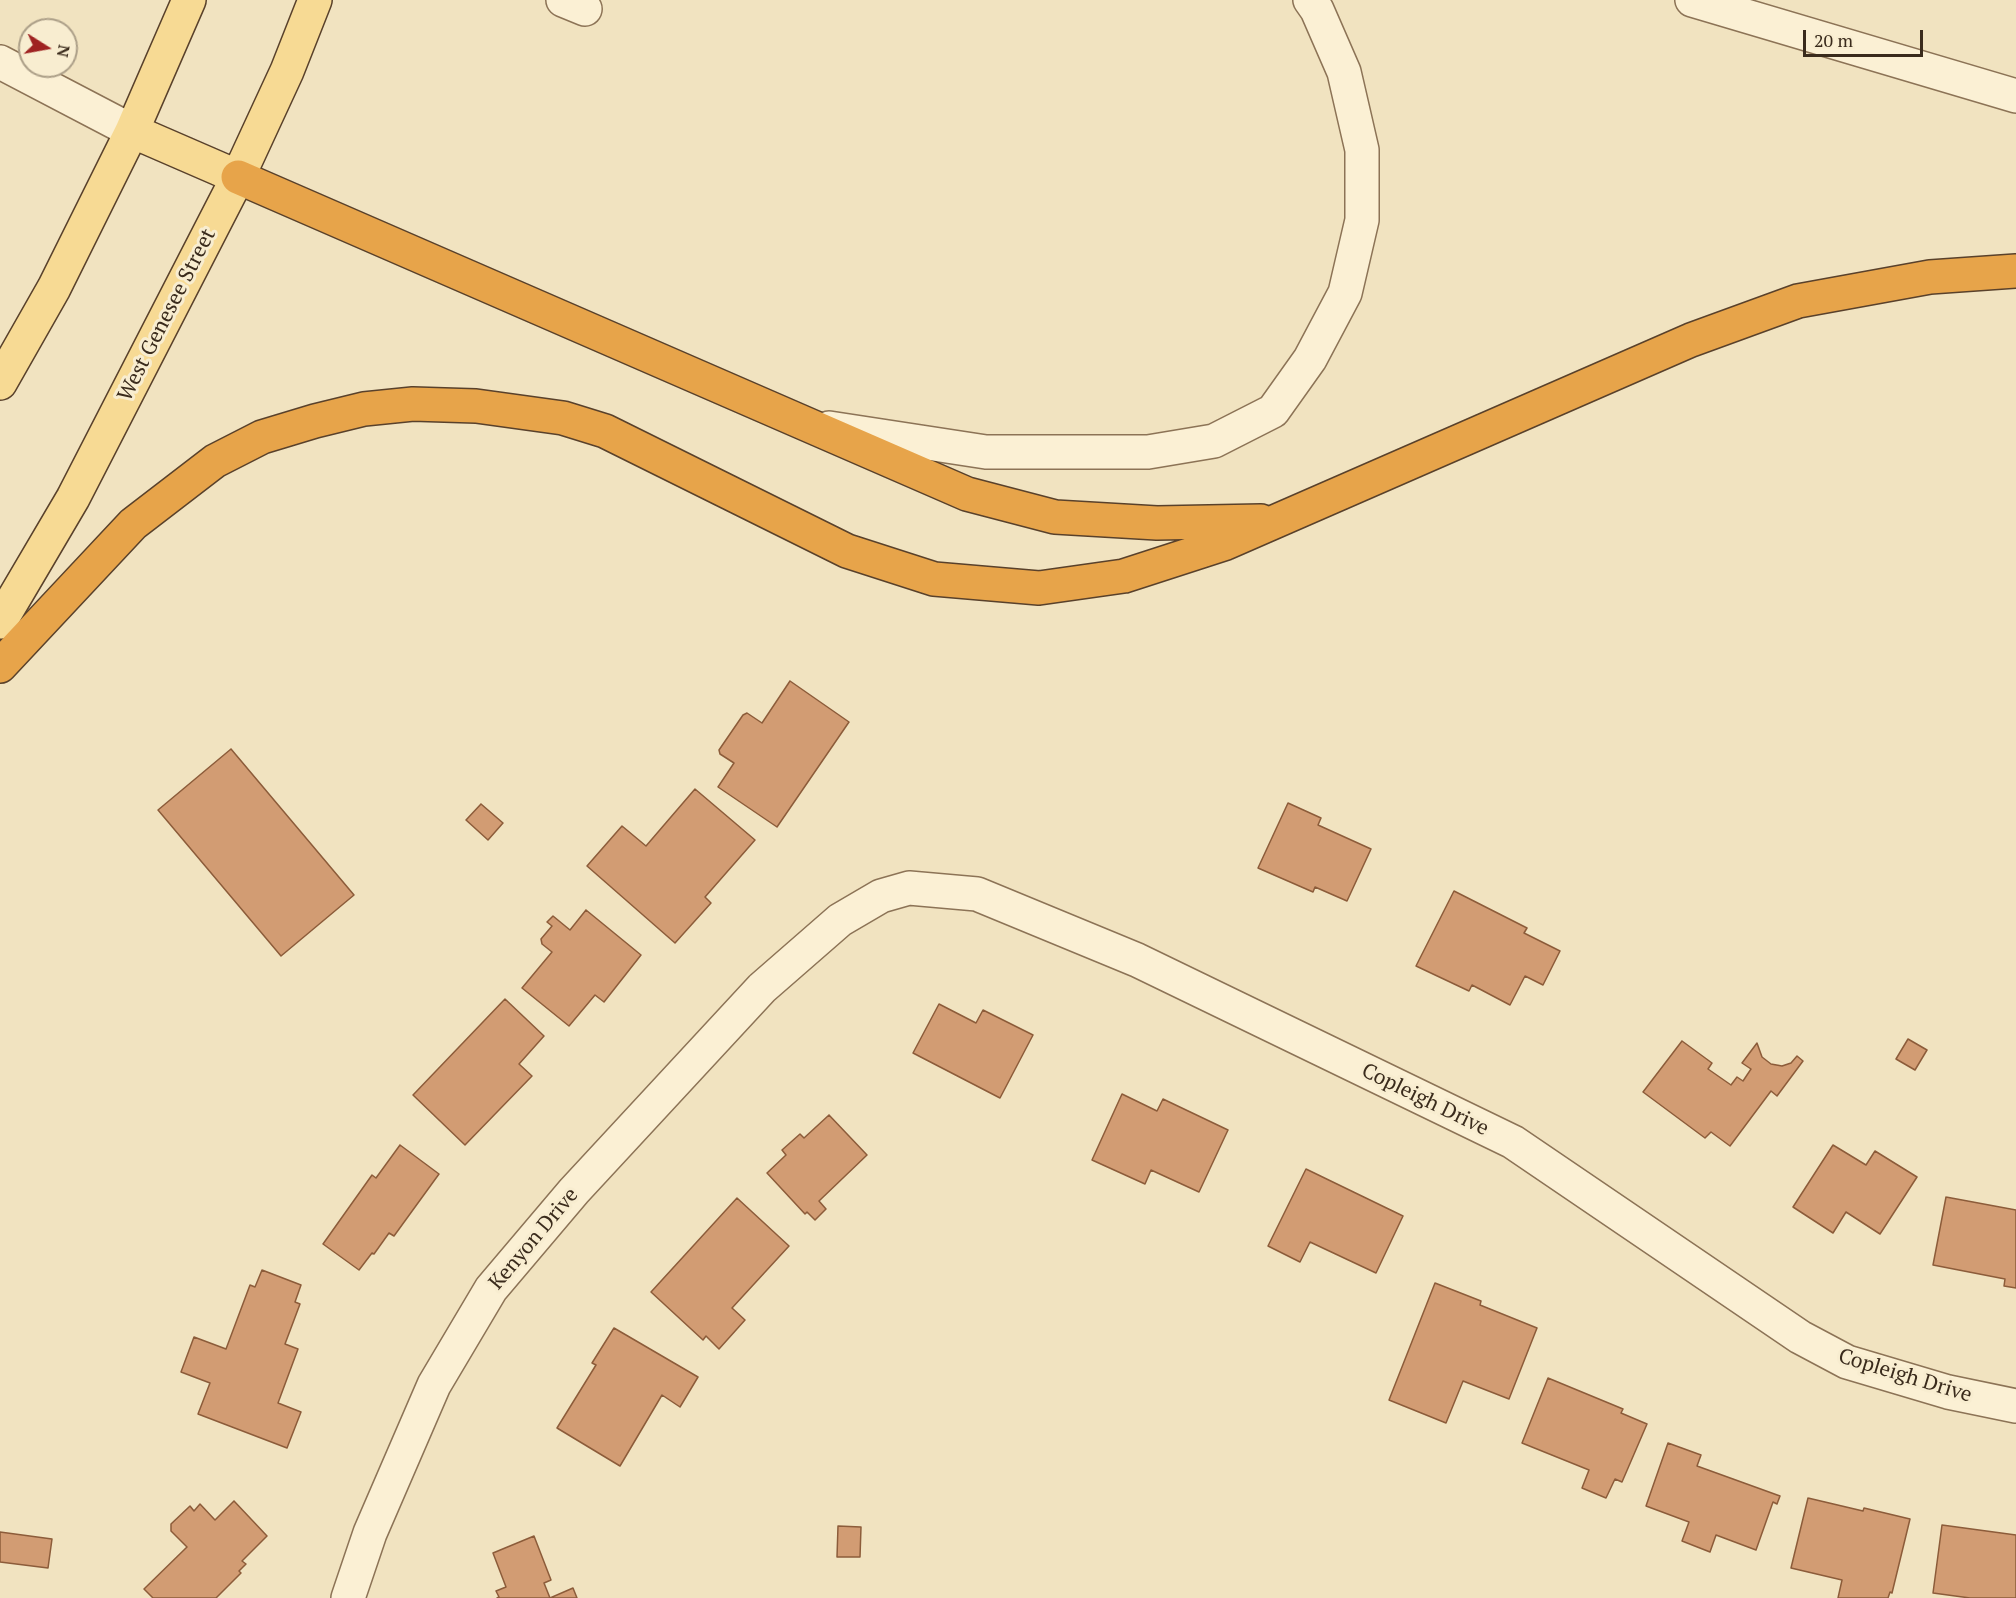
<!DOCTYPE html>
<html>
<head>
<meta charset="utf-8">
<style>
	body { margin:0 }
	#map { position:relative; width:2016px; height:1598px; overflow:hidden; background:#f1e3c0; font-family:"PT Serif",serif }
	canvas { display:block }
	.north { position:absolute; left:18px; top:18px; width:60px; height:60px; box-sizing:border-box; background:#f8edd0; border:2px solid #ac9f88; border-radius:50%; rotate:101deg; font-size:16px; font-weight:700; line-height:24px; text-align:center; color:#3a2b1c }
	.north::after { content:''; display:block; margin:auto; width:21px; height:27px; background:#9f2322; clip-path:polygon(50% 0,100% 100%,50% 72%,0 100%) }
	.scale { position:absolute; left:1803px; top:30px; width:120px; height:27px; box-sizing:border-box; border:3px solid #3a2b1c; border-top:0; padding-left:8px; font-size:18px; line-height:21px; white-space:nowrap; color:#3a2b1c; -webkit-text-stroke:4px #f8edd0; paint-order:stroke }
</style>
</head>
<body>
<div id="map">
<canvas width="2016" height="1598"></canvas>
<div class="north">N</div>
<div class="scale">20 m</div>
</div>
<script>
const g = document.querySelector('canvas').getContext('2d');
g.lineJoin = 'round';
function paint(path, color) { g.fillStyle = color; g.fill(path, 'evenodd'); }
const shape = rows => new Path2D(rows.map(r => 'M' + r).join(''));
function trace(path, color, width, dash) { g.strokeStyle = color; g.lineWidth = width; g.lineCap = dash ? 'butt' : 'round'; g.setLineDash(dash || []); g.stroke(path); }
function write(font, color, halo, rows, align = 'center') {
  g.font = font + ' "PT Serif",serif'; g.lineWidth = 6; g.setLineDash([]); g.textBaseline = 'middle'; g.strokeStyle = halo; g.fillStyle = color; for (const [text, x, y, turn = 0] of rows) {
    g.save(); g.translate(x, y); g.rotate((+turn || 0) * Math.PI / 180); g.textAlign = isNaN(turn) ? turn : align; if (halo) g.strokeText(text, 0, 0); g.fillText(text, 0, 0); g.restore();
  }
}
const building = shape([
	[790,681,849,722,777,827,718,787,734,763,720,754,719,750,743,715,747,713,762,723,790,681],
	[231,749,354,895,281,956,158,810,231,749],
	[695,789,755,840,705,897,711,903,675,943,587,866,622,826,646,846,695,789],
	[1288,803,1321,818,1318,825,1371,849,1347,901,1315,887,1313,892,1258,868,1288,803],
	[481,804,503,823,488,840,466,820,481,804],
	[1454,891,1527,928,1524,933,1560,951,1543,985,1525,976,1510,1005,1472,985,1469,991,1416,966,1454,891],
	[586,910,641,955,604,1002,595,995,569,1026,522,988,552,952,542,944,541,939,552,926,547,922,553,916,570,930,586,910],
	[505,999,544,1036,519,1064,532,1076,465,1145,413,1095,505,999],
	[939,1004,976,1023,983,1010,1033,1035,1000,1098,913,1053,939,1004],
	[1908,1039,1927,1050,1915,1070,1896,1059,1908,1039],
	[1682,1041,1712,1063,1708,1069,1731,1085,1737,1077,1743,1081,1751,1069,1742,1063,1757,1043,1762,1057,1771,1064,1782,1066,1791,1063,1797,1056,1803,1061,1777,1096,1771,1091,1730,1146,1711,1132,1705,1138,1643,1092,1682,1041],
	[1122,1094,1157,1111,1163,1099,1228,1130,1199,1192,1151,1170,1145,1184,1092,1160,1122,1094],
	[829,1115,867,1155,819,1201,826,1209,815,1220,807,1212,805,1214,767,1173,786,1155,782,1150,800,1134,804,1138,829,1115],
	[400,1145,439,1174,394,1236,389,1233,374,1254,372,1253,359,1270,323,1244,372,1175,376,1178,400,1145],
	[1833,1145,1866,1165,1875,1151,1917,1177,1880,1234,1846,1212,1833,1233,1793,1207,1833,1145],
	[1306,1169,1403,1216,1376,1273,1310,1242,1300,1262,1268,1246,1306,1169],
	[1946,1197,2016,1210,2016,1288,2004,1286,2005,1279,1933,1265,1946,1197],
	[737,1198,789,1246,732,1308,745,1320,719,1349,706,1336,703,1340,651,1292,737,1198],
	[262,1270,301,1285,295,1302,300,1304,285,1344,298,1349,278,1403,301,1412,287,1448,198,1414,210,1383,181,1372,194,1337,226,1349,250,1285,255,1287,262,1270],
	[1435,1283,1481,1301,1480,1305,1537,1328,1509,1399,1463,1381,1446,1423,1389,1400,1435,1283],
	[614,1328,698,1377,680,1407,662,1395,620,1466,557,1428,596,1365,592,1363,614,1328],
	[1548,1378,1623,1409,1621,1413,1647,1424,1622,1482,1615,1479,1606,1498,1582,1488,1589,1470,1522,1443,1548,1378],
	[1668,1443,1701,1455,1697,1466,1780,1496,1777,1504,1773,1502,1756,1550,1716,1535,1710,1552,1682,1541,1689,1522,1646,1506,1668,1443],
	[1808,1498,1863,1511,1864,1508,1910,1519,1892,1593,1890,1592,1888,1598,1838,1598,1842,1580,1791,1568,1808,1498],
	[234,1501,267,1536,242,1561,246,1564,239,1571,241,1573,216,1598,153,1598,144,1589,187,1547,171,1531,171,1524,190,1506,194,1511,200,1504,215,1520,234,1501],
	[1942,1525,2016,1535,2016,1598,1970,1598,1933,1593,1942,1525],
	[838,1526,861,1527,860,1557,837,1557,838,1526],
	[0,1532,52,1539,48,1568,0,1562,0,1532],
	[534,1536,551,1580,544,1583,550,1598,573,1588,577,1598,497,1598,499,1597,496,1591,506,1587,493,1553,534,1536]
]);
paint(building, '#d29c73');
trace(building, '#8c5c3a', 1.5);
const minor = shape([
	[563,0,585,9],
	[1692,0,2016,96],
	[0,62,132,131],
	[829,428,986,452,1148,452,1214,441,1273,411,1310,359,1345,293,1362,220,1362,150,1344,72,1317,10,1310,0],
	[348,1598,370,1533,434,1385,491,1289,574,1191,762,988,840,920,881,896,909,888,977,894,1137,960,1513,1142,1800,1337,1847,1362,1948,1392,2016,1406]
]);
const major = shape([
	[132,131,238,177],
	[0,383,54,288,132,131,189,0],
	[0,622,73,498,238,177,287,71,315,0]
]);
const highway = shape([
	[238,177,967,494,1055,517,1157,523,1261,521],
	[0,666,133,524,215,461,262,437,315,421,364,409,413,404,476,406,563,418,605,431,847,551,934,579,1039,588,1124,576,1226,543,1691,340,1798,301,1930,277,2016,271]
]);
trace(minor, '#8c7356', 36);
trace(major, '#59412b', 36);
trace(highway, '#59412b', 36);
trace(minor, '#fbf0d4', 33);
trace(major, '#f7da94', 33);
trace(highway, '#e7a44a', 33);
write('21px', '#3a2b1c', '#f8edd0', [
	["West Genesee Street",167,315,-63],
	["Copleigh Drive",1425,1100,26],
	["Kenyon Drive",534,1239,-50],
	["Copleigh Drive",1905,1376,17]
]);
</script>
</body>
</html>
